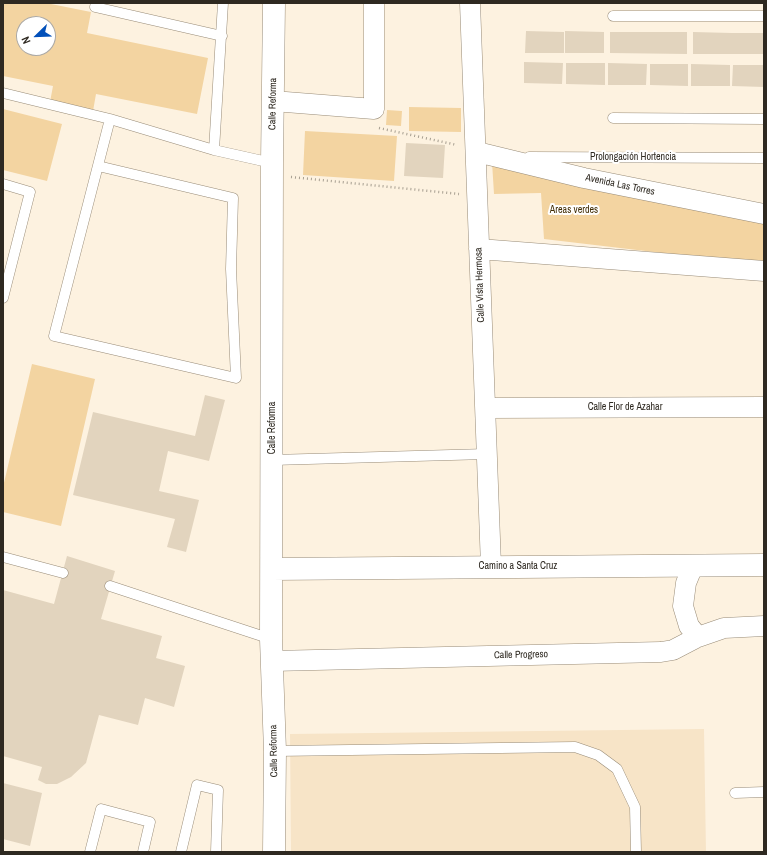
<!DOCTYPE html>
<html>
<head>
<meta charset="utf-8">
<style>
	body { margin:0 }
	#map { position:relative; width:767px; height:855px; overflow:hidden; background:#fdf2e0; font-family:"Archivo Narrow",sans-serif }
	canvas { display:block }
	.frame { position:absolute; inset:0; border:4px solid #2e2921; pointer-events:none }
	.north { position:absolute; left:16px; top:16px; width:40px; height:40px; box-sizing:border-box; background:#fff; border:1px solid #aba9a6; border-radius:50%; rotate:247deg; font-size:11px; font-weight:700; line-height:16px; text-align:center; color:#2e2921 }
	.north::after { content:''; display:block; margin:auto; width:14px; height:18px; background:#0250ba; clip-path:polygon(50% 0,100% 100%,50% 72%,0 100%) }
</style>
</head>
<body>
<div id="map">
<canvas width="767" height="855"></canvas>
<div class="frame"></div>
<div class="north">N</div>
</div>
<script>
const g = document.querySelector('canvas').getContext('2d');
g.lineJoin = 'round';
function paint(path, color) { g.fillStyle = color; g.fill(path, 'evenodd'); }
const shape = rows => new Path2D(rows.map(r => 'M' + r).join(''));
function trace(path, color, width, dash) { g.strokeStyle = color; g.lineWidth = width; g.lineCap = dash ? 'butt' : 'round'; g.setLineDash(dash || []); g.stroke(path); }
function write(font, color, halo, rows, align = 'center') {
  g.font = font + ' "Archivo Narrow",sans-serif'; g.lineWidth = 4; g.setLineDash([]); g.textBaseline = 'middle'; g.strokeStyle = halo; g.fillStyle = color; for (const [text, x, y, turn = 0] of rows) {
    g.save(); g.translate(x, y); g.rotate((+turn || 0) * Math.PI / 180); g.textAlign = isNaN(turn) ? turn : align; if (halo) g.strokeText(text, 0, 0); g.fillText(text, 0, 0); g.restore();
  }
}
paint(shape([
	[704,729,706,852,291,852,290,734]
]), '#f7e4c7');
paint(shape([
	[3,3,46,3,91,12,87,33,208,58,197,114,96,94,93,111,50,102,53,86,3,76],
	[24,24,48,24,48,48,24,48],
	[409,107,461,108,461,132,409,131],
	[3,109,62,124,47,181,3,170],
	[387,110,402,111,401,126,386,125],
	[305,131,397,136,394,181,303,175],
	[492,162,764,221,764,265,544,239,541,193,494,194],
	[32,364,95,379,61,526,3,512,3,487]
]), '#f3d4a1');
paint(shape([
	[526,31,564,32,564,53,525,53],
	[565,31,604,32,604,53,565,53],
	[610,32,687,32,687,54,610,53],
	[693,32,732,33,732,54,693,54],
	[732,33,764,33,764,54,732,54],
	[524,62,563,63,562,84,524,83],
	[566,63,605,63,605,85,566,84],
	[608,63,647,64,646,85,608,85],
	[650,64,688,64,688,86,650,85],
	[691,64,730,65,730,86,691,86],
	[733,65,764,65,764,87,732,86],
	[406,143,445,145,443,178,404,176],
	[205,395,225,400,209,461,168,451,159,491,199,500,186,552,167,547,175,519,73,495,93,412,195,436],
	[67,556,115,571,101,619,162,636,156,658,185,666,174,707,145,698,138,725,99,715,86,763,71,777,57,784,46,784,38,780,42,767,3,756,3,590,54,604],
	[3,783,42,793,30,846,3,839]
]), '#e2d4be');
const lane = shape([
	[96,3,95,7,222,36],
	[613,16,764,16],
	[3,93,110,119,214,150,223,3],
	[613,118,764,119],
	[214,150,272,163],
	[529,157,764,158],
	[98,166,233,198,231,269,236,378,54,336,110,119],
	[3,184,30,192,3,298],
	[272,460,487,454],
	[3,557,63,573],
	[110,586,271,639],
	[275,751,575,747,598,755,617,769,635,807,636,852],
	[735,793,764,792],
	[90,852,101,809,150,822,143,852],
	[181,852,197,785,218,790,216,852]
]);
const street = shape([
	[470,3,491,566],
	[273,101,374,109,374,3],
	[477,152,584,178,764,214],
	[479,249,764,271],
	[486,408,764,407],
	[693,566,686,583,683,606,689,626,698,637],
	[272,661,661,652,673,650,698,637,724,628,764,626]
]);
const secondary = shape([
	[274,3,272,163,271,639,275,751,274,852],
	[272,569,764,565]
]);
trace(lane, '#998c78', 11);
trace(street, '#998c78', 21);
trace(secondary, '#998c78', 23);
trace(shape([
	[379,128,457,145],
	[291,177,459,194]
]), '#a69e90', 2.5, [1, 3]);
trace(lane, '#fff', 10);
trace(street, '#fff', 20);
trace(secondary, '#fff', 22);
write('10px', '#2e2921', '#fff', [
	["Calle Reforma",273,104,-89],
	["Prolongación Hortencia",633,157],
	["Avenida Las Torres",620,185,12],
	["Calle Vista Hermosa",480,285,-92],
	["Calle Flor de Azahar",625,407],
	["Calle Reforma",272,428,-90],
	["Camino a Santa Cruz",518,566],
	["Calle Progreso",521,655,-1],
	["Calle Reforma",274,751,-91]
]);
write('10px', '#402c04', '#fff', [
	["Areas verdes",574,210]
]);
</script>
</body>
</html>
